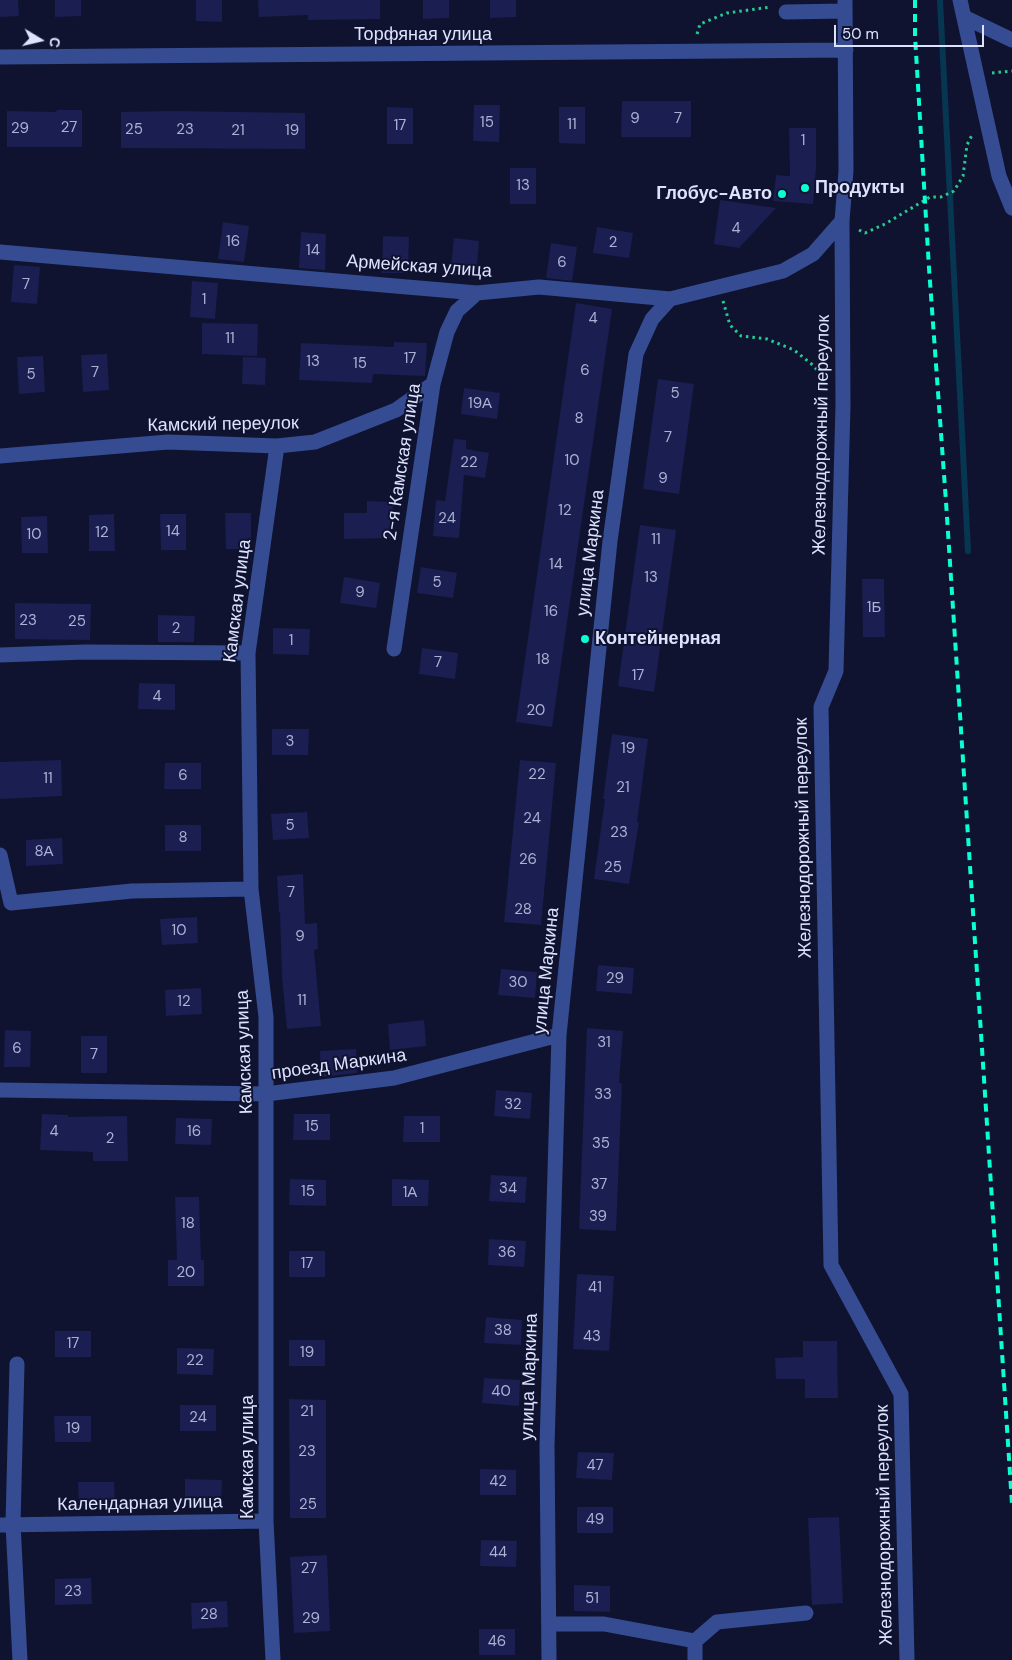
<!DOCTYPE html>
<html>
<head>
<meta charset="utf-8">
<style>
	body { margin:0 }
	#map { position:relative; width:1012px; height:1660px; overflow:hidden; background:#0f132f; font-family:"DM Sans",sans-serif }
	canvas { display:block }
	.north { position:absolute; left:15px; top:15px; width:50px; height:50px; -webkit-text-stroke:4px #0f132f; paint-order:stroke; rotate:99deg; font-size:14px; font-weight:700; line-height:20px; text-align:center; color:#dde3ff }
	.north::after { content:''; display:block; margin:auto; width:18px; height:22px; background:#dde3ff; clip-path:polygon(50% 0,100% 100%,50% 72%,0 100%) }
	.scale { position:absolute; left:834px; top:25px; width:150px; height:22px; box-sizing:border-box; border:2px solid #dde3ff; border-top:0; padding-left:6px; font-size:15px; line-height:18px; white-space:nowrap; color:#dde3ff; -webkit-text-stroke:4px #0f132f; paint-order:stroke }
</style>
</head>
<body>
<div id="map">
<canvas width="1012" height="1660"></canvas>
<div class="north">С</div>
<div class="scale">50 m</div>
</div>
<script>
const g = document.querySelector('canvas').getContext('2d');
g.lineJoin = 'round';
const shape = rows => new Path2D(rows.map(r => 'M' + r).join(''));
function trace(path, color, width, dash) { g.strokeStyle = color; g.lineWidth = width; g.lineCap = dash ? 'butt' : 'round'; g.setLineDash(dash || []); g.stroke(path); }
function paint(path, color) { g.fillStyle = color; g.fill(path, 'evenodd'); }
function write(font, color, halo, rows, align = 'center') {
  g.font = font + ' "DM Sans",sans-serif'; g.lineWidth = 4; g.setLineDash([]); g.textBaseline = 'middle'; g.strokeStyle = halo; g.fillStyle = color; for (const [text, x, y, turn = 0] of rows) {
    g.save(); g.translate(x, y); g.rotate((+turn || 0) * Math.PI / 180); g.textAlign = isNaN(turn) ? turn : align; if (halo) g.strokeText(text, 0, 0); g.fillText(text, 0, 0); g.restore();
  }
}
trace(shape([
	[940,0,968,551]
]), '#063651', 6);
paint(shape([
	[0,0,18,0,19,16,0,17],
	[55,0,81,0,81,16,55,17],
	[196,0,222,0,222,22,196,21],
	[258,0,380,0,380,19,308,20,308,15,259,17],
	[423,0,449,0,449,18,423,19],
	[490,0,516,0,516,17,490,18],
	[622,101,691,101,691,137,621,137],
	[474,105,500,105,499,142,473,141],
	[387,107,413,108,413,144,387,144],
	[559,107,585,107,585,144,559,143],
	[57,110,82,110,82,147,7,147,7,111,56,112],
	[172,111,305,113,305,149,121,148,121,112],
	[789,128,816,128,816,168,813,204,773,201,776,175,790,176],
	[510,168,536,168,536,204,510,204],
	[720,200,776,208,739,248,714,244],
	[223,222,249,226,244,262,218,259],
	[597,227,633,233,629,258,593,253],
	[301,232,326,234,325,270,299,268],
	[383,236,409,237,408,273,382,273],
	[454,238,479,241,476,277,450,275],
	[551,243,577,247,572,281,546,278],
	[14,265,40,267,37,304,11,302],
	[192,281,218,283,215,319,190,317],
	[576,303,612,309,552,727,516,722],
	[202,323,258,324,257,356,202,354],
	[394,342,427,343,425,376,373,374,372,383,299,380,301,343,394,347],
	[107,354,109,390,83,392,81,355],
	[43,356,45,392,19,394,17,357],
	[243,357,266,358,265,385,242,384],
	[658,379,694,384,679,494,643,489],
	[464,388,500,393,497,419,461,414],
	[454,439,466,440,466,449,489,453,485,478,464,475,459,538,433,536,436,500,445,501],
	[367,501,393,502,392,538,344,539,344,513,367,513],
	[225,513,251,513,251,549,226,549],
	[114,514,115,551,89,551,89,515],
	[160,514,186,514,186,550,161,550],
	[47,516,48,553,22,553,21,517],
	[640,525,676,530,654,692,618,686],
	[421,567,457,573,453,598,417,593],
	[344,577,380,583,376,608,340,603],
	[862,579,884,579,885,637,863,637],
	[15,603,91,604,90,640,15,639],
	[158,615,195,616,194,642,158,642],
	[273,628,310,629,309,655,273,654],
	[422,648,458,653,455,679,419,674],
	[139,683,175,684,175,710,138,709],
	[272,729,309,729,308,755,272,755],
	[612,734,648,739,637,822,639,822,629,884,594,879,605,799,603,799],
	[61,760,62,796,0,799,0,762],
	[520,760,556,763,541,925,504,922],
	[165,763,201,763,201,789,164,789],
	[307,812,309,838,273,840,271,814],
	[165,825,201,825,201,851,165,851],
	[62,838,63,864,26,866,26,840],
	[303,874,305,924,317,923,318,949,314,950,321,1026,287,1029,282,977,280,912,279,912,277,876],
	[197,917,198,943,162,945,160,919],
	[598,965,634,968,632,994,596,991],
	[501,969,537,972,535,998,498,995],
	[201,988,202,1014,166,1016,165,990],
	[424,1020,426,1046,390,1050,388,1024],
	[587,1028,623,1031,619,1083,622,1083,616,1231,579,1229],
	[5,1030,31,1031,30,1067,4,1067],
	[81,1036,107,1036,107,1073,81,1073],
	[356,1049,357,1073,321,1077,320,1051],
	[496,1090,532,1093,530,1119,494,1116],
	[42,1114,68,1115,68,1117,127,1116,128,1161,93,1161,93,1152,40,1150],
	[294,1114,330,1114,330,1140,293,1140],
	[404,1116,440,1116,440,1142,403,1142],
	[176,1118,212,1119,211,1145,175,1144],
	[491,1175,527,1177,525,1203,489,1201],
	[290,1179,326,1180,326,1206,289,1205],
	[392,1179,429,1180,428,1206,392,1206],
	[175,1197,199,1197,201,1260,204,1260,204,1286,168,1286,168,1260,177,1260],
	[489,1239,526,1241,524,1267,488,1265],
	[289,1251,325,1251,325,1277,289,1277],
	[577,1274,614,1276,609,1351,573,1349],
	[486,1317,522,1320,521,1345,484,1343],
	[55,1331,91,1331,91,1357,55,1357],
	[289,1340,325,1340,325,1366,289,1366],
	[803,1341,837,1341,838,1398,805,1398,805,1379,776,1379,775,1358,803,1357],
	[177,1348,214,1349,213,1375,177,1374],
	[484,1378,520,1380,519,1406,482,1403],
	[289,1399,326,1400,326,1518,290,1518],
	[180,1405,216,1405,216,1431,180,1431],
	[54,1416,91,1416,91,1442,55,1442],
	[578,1452,614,1453,612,1480,576,1478],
	[480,1469,516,1470,516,1495,480,1495],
	[185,1479,222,1480,221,1506,185,1505],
	[78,1482,114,1482,115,1508,79,1508],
	[577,1507,613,1507,613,1533,577,1533],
	[839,1517,843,1603,812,1605,808,1518],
	[481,1540,517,1541,516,1567,480,1566],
	[327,1555,330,1631,294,1633,290,1557],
	[91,1578,92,1604,55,1605,55,1579],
	[574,1585,610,1586,610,1612,574,1611],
	[227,1601,228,1627,192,1629,191,1603],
	[479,1629,515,1629,515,1655,479,1655]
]), '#1a1e51');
trace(shape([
	[697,34,700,24,727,13,771,7],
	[992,73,1012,71],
	[859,230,865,233,885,224,930,197,941,197,954,191,963,176,967,145,972,135],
	[723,301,730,325,741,336,767,339,794,350,814,366,826,382]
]), '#25cb93', 3, [2.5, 4]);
trace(shape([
	[845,0,846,171,842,221,843,405,836,671,821,707,831,1265,901,1394,907,1660],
	[960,0,999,176,1012,208],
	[786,12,845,11],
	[964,17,1012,40],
	[0,57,846,50],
	[0,252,477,293,539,287,670,299,783,271,813,254,842,221],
	[0,456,168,442,277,446,315,442,396,410,433,384],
	[394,649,433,384,447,332,457,311,477,293],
	[0,655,85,652,248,653],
	[0,855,11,903,132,891,251,889],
	[0,1090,266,1094,394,1078,559,1035],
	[17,1364,13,1524,20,1660],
	[0,1525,266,1521],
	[549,1624,604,1624,695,1641,695,1660],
	[695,1641,717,1622,806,1613],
	[273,1660,266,1521,266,1017,251,889,248,653,277,446],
	[549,1660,547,1446,559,1035,610,541,636,354,652,319,670,299]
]), '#364c92', 15);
trace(shape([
	[915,0,915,36,929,268,946,502,1012,1504]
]), '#09ffd4', 4, [8, 6]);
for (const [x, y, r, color] of [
	[805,188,5,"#09ffd4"],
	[782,194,5,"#09ffd4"],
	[585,639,5,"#09ffd4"]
]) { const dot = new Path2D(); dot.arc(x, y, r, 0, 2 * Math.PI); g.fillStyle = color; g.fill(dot); trace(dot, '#0f132f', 2); }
write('15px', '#acb2d4', null, [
	["9",635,119],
	["7",678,119],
	["15",487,123],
	["11",572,125],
	["17",400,126],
	["27",69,128],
	["29",20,129],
	["25",134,130],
	["23",185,130],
	["21",238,131],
	["19",292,131],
	["1",803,141],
	["13",523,186],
	["4",736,229],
	["16",233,242],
	["2",613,243],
	["14",313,251],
	["6",562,263],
	["7",26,285],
	["1",204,300],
	["4",593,319],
	["11",230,339],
	["17",410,359],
	["13",313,362],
	["15",360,364],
	["6",585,371],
	["7",95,373],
	["5",31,375],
	["5",675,394],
	["19А",480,404],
	["8",579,419],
	["7",668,438],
	["10",572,461],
	["22",469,463],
	["9",663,479],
	["12",565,511],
	["24",447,519],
	["14",173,532],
	["12",102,533],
	["10",34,535],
	["11",656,540],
	["14",556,565],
	["13",651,578],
	["5",437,583],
	["9",360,593],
	["1Б",874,608],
	["16",551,612],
	["23",28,621],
	["25",77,622],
	["2",176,629],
	["1",291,641],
	["18",543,660],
	["7",438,663],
	["17",638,676],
	["4",157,697],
	["20",536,711],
	["3",290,742],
	["19",628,749],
	["22",537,775],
	["6",183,776],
	["11",48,779],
	["21",623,788],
	["24",532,819],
	["5",290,826],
	["23",619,833],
	["8",183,838],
	["8А",44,852],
	["26",528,860],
	["25",613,868],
	["7",291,893],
	["28",523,910],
	["10",179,931],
	["9",300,937],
	["29",615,979],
	["30",518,983],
	["11",302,1001],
	["12",184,1002],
	["31",604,1043],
	["6",17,1049],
	["7",94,1055],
	["33",603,1095],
	["32",513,1105],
	["15",312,1127],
	["1",422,1129],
	["4",54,1132],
	["16",194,1132],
	["2",110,1139],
	["35",601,1144],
	["37",599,1185],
	["34",508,1189],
	["15",308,1192],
	["1А",410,1193],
	["39",598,1217],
	["18",188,1224],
	["36",507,1253],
	["17",307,1264],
	["20",186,1273],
	["41",595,1288],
	["38",503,1331],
	["43",592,1337],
	["17",73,1344],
	["19",307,1353],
	["22",195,1361],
	["40",501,1392],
	["21",307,1412],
	["24",198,1418],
	["19",73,1429],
	["23",307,1452],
	["47",595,1466],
	["42",498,1482],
	["25",308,1505],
	["49",595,1520],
	["44",498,1553],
	["27",309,1569],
	["23",73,1592],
	["51",592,1599],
	["28",209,1615],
	["29",311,1619],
	["46",497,1642]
]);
write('18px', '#dde3ff', '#0f132f', [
	["Торфяная улица",423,35],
	["Армейская улица",419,267,4],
	["Камский переулок",223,425,-1],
	["Железнодорожный переулок",822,435,-89],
	["2-я Камская улица",403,462,-81],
	["улица Маркина",591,553,-83],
	["Камская улица",238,601,-83],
	["Железнодорожный переулок",804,838,-91],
	["улица Маркина",547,971,-84],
	["Камская улица",245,1052,-92],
	["проезд Маркина",339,1065,-8],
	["улица Маркина",530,1377,-88],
	["Камская улица",248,1457,-90],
	["Календарная улица",140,1504,-1],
	["Железнодорожный переулок",885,1525,-91]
]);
write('bold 18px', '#dde3ff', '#0f132f', [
	["Продукты",815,188],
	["Глобус-Авто",772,194,"right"],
	["Контейнерная",595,639]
], 'left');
</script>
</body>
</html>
